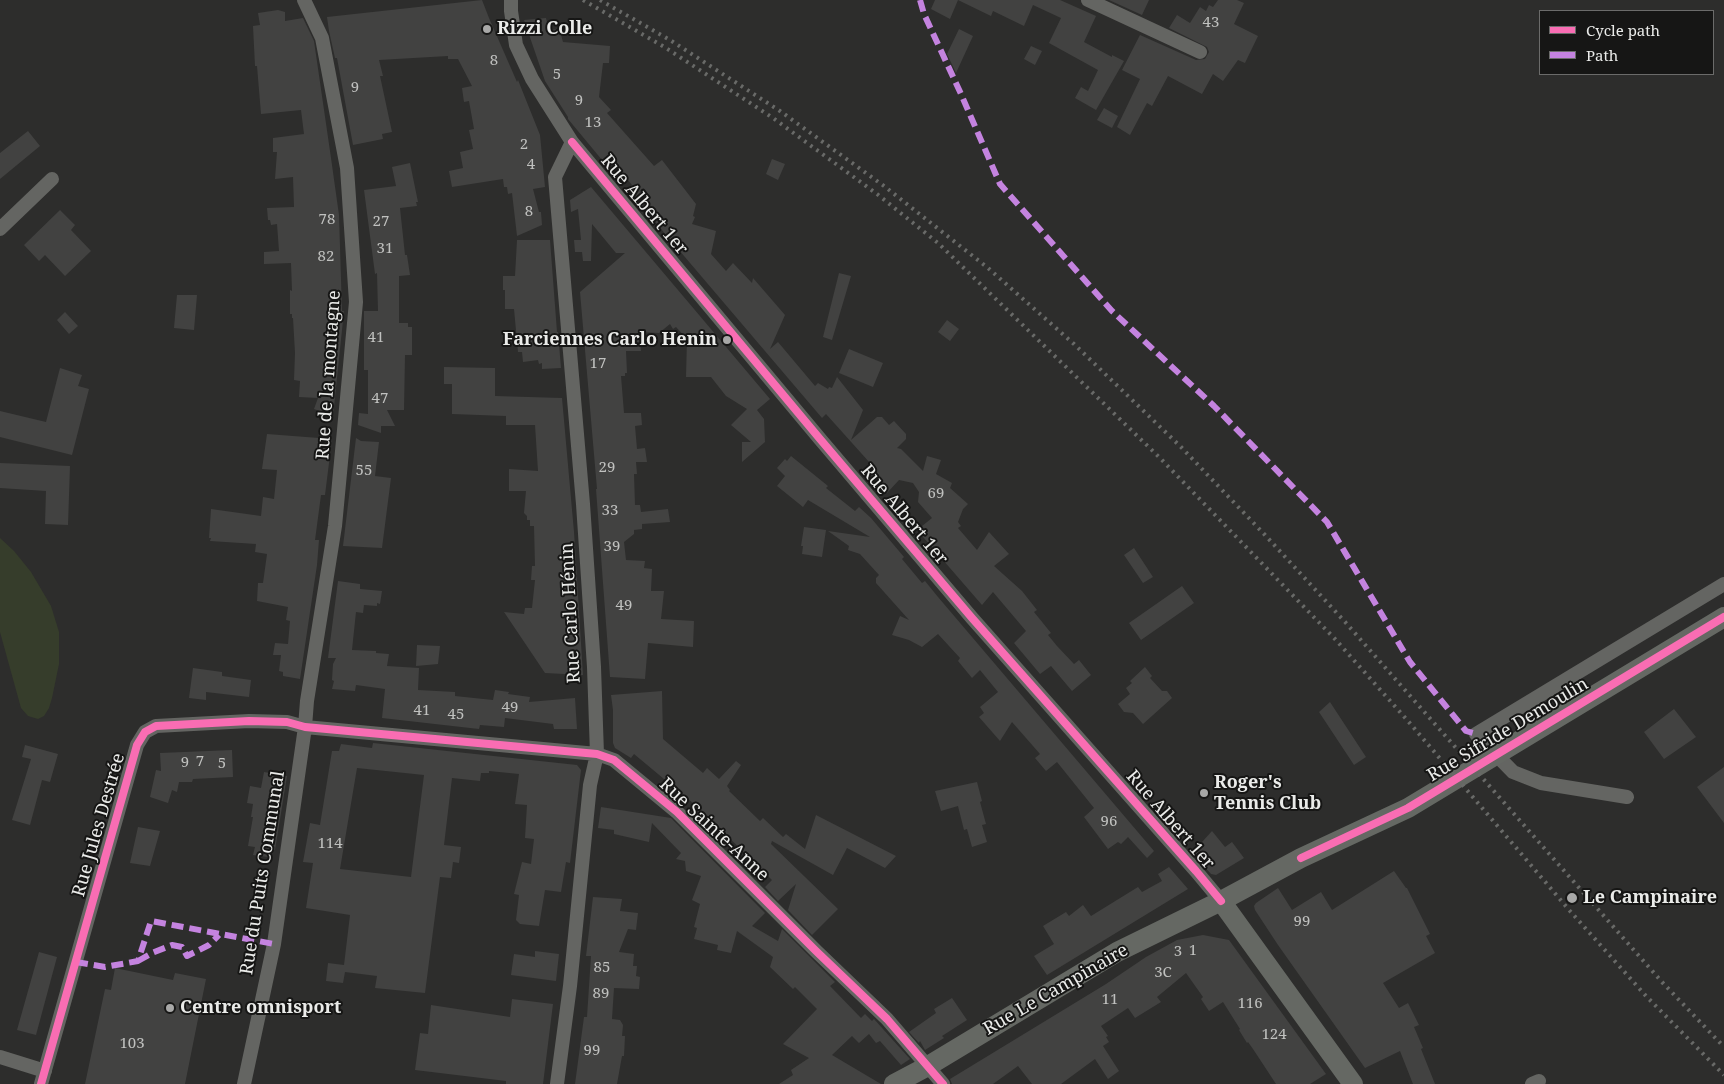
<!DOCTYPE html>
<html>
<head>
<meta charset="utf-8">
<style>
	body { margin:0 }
	#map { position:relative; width:1724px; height:1084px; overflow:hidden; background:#2d2d2c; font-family:"Noto Serif",serif }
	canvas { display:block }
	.legend { position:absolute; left:1539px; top:10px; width:175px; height:65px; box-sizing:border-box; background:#161615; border:1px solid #6b6b6a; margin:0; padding:6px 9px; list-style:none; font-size:15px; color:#eaebe9 }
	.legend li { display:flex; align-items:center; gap:10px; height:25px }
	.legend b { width:25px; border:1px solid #6b6b6a }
</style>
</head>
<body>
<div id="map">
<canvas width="1724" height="1084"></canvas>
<ul class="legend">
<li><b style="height:6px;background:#f96db3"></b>Cycle path</li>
<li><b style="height:6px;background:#c483df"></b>Path</li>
</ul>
</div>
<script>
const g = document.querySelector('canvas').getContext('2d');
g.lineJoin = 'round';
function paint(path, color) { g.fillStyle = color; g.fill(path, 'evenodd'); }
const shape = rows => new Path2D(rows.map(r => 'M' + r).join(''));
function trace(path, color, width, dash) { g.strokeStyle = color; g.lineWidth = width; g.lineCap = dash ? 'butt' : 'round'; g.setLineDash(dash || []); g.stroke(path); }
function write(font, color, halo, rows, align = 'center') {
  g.font = font + ' "Noto Serif",serif'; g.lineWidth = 4; g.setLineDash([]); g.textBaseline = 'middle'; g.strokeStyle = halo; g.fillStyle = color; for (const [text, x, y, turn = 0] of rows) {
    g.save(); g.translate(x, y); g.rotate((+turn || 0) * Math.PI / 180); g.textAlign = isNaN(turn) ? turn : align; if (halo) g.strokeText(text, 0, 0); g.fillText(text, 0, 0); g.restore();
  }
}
paint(shape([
	[0,538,14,551,31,572,51,606,59,632,59,664,52,698,49,708,44,716,38,719,28,716,21,708,0,632]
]), '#363d2b');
paint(shape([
	[482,0,489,18,517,82,518,80,540,135,545,187,533,189,539,212,541,212,542,225,517,236,512,193,508,194,507,187,504,187,503,179,452,187,449,171,463,168,460,152,473,149,469,130,474,129,469,101,464,102,462,88,472,86,458,59,448,59,448,56,379,60,383,76,380,76,392,132,382,134,383,139,353,145,337,58,335,58,329,31,327,17],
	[935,0,1060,0,1096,16,1084,42,1112,57,1112,55,1124,61,1096,110,1075,98,1081,87,1088,91,1098,70,1049,43,1061,18,1033,5,1024,26,993,11,991,16,958,0,950,19,931,9],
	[1109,0,1149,0,1142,15],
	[1218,0,1237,0,1244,3,1234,24,1258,36,1245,63,1238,60,1223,81,1213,74,1202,94,1168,76,1152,106,1147,103,1130,135,1117,127,1140,79,1122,70,1140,35,1196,60,1205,59,1209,52,1207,47,1169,28,1177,15,1190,23,1200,7,1206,11,1209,5,1213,7],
	[278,10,285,12,285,21,303,18,314,41,331,158,339,215,342,311,344,311,333,416,314,409,318,398,299,397,300,381,294,380,295,353,293,318,292,318,292,314,290,314,290,290,292,291,291,263,264,264,264,252,279,251,277,224,271,225,270,220,268,220,267,208,294,207,293,177,275,179,277,152,273,152,273,138,304,134,301,110,261,114,257,66,255,66,253,26,260,25,258,13],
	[546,18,549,31,559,28,563,42,610,46,609,63,603,63,599,97,611,110,607,113,654,166,662,160,696,204,693,216,695,217,692,224,716,231,711,254,726,271,733,263,752,283,753,278,785,315,770,349,778,342,815,386,818,383,828,389,829,387,832,388,837,377,863,410,851,440,877,417,882,417,889,425,894,421,906,434,906,439,897,448,901,449,923,471,927,456,941,460,936,474,952,483,950,488,968,504,963,509,958,522,961,526,958,528,977,550,989,532,1009,554,994,566,1022,591,1037,610,1034,612,1051,633,1048,635,1057,646,1074,664,1079,660,1091,675,1072,691,1051,666,1040,674,1014,643,1026,631,993,592,982,605,917,530,932,518,918,502,919,492,913,483,899,480,887,493,865,468,870,463,826,414,822,418,627,189,632,185,612,161,607,166,568,119,568,117,545,81,524,20],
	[959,29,973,36,956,73,947,54],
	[1031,46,1042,51,1035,65,1024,59],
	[1104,108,1118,116,1112,128,1097,120],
	[28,131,40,146,0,179,0,153],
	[772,159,785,164,778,180,766,174],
	[410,163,418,202,416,202,417,206,400,208,405,255,407,255,410,275,399,276,399,323,408,323,408,327,412,327,412,355,405,355,404,410,387,410,395,426,381,426,381,433,358,425,359,413,368,414,368,370,364,370,364,311,378,311,377,273,375,274,364,190,396,186,392,167],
	[591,187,770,399,757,410,764,419,765,442,742,462,742,442,751,442,731,425,747,409,726,396,711,377,686,377,687,339,676,327,673,329,670,324,659,333,639,332,641,351,626,351,627,373,625,373,625,376,621,376,624,413,641,413,642,425,635,426,637,449,645,448,647,462,636,462,637,474,634,474,635,505,640,505,641,512,668,509,670,522,642,524,642,529,634,530,634,534,624,542,626,560,645,561,644,568,652,569,651,591,664,591,661,619,694,621,693,647,648,643,645,679,610,677,596,489,597,489,580,292,625,253,616,253,592,224,591,261,583,261,582,252,575,252,574,240,581,240,578,209,571,212,570,200],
	[60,210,75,225,71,230,91,251,65,276,45,255,39,261,24,245],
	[517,240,550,240,557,332,558,332,561,368,542,369,542,363,539,364,538,360,523,362,522,352,518,352,514,309,505,309,505,290,503,290,503,276,515,276],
	[839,273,851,276,832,340,823,337],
	[177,295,197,295,194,330,174,328],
	[65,312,78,326,69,334,57,320],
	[947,320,959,329,950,341,938,332],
	[849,349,883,363,873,387,839,373],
	[444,367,495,368,495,396,562,398,574,532,583,675,545,673,504,612,524,614,525,608,532,608,535,580,531,580,532,566,535,566,534,526,530,526,530,520,527,520,527,516,524,513,526,491,509,491,509,469,538,471,535,425,506,425,506,416,452,414,452,384,444,384],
	[60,368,82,375,78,386,89,389,72,455,0,437,0,411,46,422],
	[267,434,332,439,325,495,321,495,315,540,319,540,317,565,300,679,283,676,283,672,279,671,281,655,273,655,275,643,288,644,290,621,286,620,288,607,257,601,258,583,263,583,267,554,255,552,256,544,210,541,211,538,209,538,211,509,261,516,263,497,274,499,277,470,262,469],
	[356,438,361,441,379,442,375,476,391,478,382,548,343,546],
	[791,456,828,486,826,488,855,511,859,507,871,518,904,557,902,559,922,583,925,581,938,597,1154,851,1147,858,1128,837,1121,844,1118,842,1108,849,1084,817,1094,808,1057,762,1046,771,1035,758,1040,754,1012,722,1000,741,979,717,984,713,980,707,998,692,980,670,972,678,958,661,960,658,938,634,922,647,909,640,892,635,900,616,909,620,876,583,876,578,879,575,860,554,848,550,849,546,828,531,870,537,808,500,803,507,777,486,785,476,777,468,785,459,787,461],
	[0,463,70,466,68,525,45,524,46,491,0,488],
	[804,527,826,530,822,557,802,554,803,546,801,546],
	[1134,548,1153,577,1143,583,1124,555],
	[338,581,360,584,360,589,382,591,380,604,377,603,377,606,364,605,363,613,356,612,352,650,376,651,376,653,389,654,387,666,419,668,418,690,455,692,455,696,493,700,495,690,509,692,508,694,530,697,529,702,575,698,577,729,554,729,553,724,505,718,504,727,480,725,479,729,382,718,385,689,356,685,355,691,332,689,334,681,332,680,333,664,336,658,328,658],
	[1182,586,1194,603,1141,640,1129,623],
	[417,645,440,646,438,664,416,666],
	[1145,667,1152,676,1150,678,1162,691,1167,691,1172,698,1143,724,1133,713,1124,712,1118,704,1130,694,1126,688,1132,683,1130,681],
	[193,668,222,672,222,676,251,680,249,697,206,692,206,700,189,698],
	[662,691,663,739,703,773,707,768,719,779,736,761,741,765,727,786,730,790,729,791,760,821,763,818,783,837,786,834,805,849,816,815,896,856,885,868,847,848,833,875,772,841,771,844,838,909,812,935,788,910,796,884,778,901,765,887,772,880,703,812,696,819,688,810,694,804,634,754,631,758,615,748,613,743,613,710,611,695],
	[1330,702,1366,757,1354,765,1319,712],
	[1674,709,1696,737,1664,759,1644,732],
	[373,743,577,765,581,770,570,863,566,862,561,892,545,890,539,926,520,924,516,920,519,895,514,894,522,862,531,864,534,839,525,838,527,805,515,804,519,774,489,771,489,773,481,773,480,781,452,778,444,845,461,847,459,863,453,862,451,878,440,877,425,993,375,988,377,976,345,972,343,983,326,981,328,963,344,965,350,915,306,908,313,863,303,862,310,823,320,825,332,751,339,751,341,744,372,748],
	[357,768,424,775,411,877,340,869],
	[25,745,58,754,50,782,42,780,30,825,12,820,31,759,22,757],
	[232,750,233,777,193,779,192,782,179,782,177,792,172,790,168,803,150,797,156,770,161,771,160,753],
	[1724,767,1724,823,1697,787],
	[264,772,287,776,275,850,269,849,268,857,253,855,255,847,248,846,253,817,251,817,253,804,247,803,250,786,261,788],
	[977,782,982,801,980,802,986,824,982,825,987,842,972,847,967,829,964,830,958,806,941,811,935,791],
	[601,807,671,818,765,913,752,926,778,941,782,929,835,982,830,986,861,1018,865,1014,872,1021,874,1019,910,1059,901,1065,880,1041,876,1043,869,1034,859,1043,852,1036,832,1055,881,1084,779,1084,793,1075,791,1070,809,1058,783,1044,817,1009,795,987,793,989,770,967,773,957,737,931,731,953,717,950,718,945,694,939,697,928,694,927,700,904,692,900,701,876,686,871,685,861,676,859,681,853,652,823,649,842,614,834,614,830,598,828],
	[138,827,160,831,150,866,130,863],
	[1212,831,1225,847,1232,842,1244,858,1216,875,1211,874,1192,853,1203,843,1202,842],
	[1169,867,1188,889,1047,975,1034,956,1054,944,1043,926,1066,912,1069,916,1083,905,1091,916,1138,887,1142,892,1162,881,1158,874],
	[1394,871,1406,888,1407,888,1430,934,1426,936,1435,953,1383,983,1399,1008,1408,1003,1419,1025,1414,1027,1423,1048,1421,1049,1435,1084,1413,1084,1400,1051,1365,1068,1278,945,1255,910,1254,906,1256,903,1278,888,1292,910,1321,892,1332,910],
	[593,897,622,899,620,911,638,913,636,930,628,929,619,952,634,954,633,966,637,966,636,976,640,977,639,989,614,988,612,1019,620,1020,623,1025,622,1036,625,1036,624,1056,622,1056,617,1084,575,1084,584,1017,587,1017,591,956,586,956],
	[1203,935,1229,940,1326,1074,1310,1084,1276,1084,1253,1049,1248,1042,1247,1043,1239,1030,1240,1029,1223,1002,1209,1011,1201,999,1203,997,1186,973,1157,997,1161,1002,1135,1018,1128,1008,1101,1026,1108,1036,1106,1037,1109,1042,1103,1046,1119,1071,1108,1079,1095,1059,1061,1084,1032,1084,1018,1066,993,1084,952,1084,950,1079,1106,984,1146,957,1177,940],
	[535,951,559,954,556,981,511,975,514,954,535,957],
	[39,952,57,957,36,1035,17,1030],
	[115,968,173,980,175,973,206,979,185,1084,85,1084,105,989,111,990],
	[952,998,967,1020,942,1036,944,1038,925,1050,920,1041,919,1043,909,1032,936,1013,934,1009],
	[512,999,553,1004,543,1084,506,1084,506,1081,415,1070,420,1033,428,1034,431,1005,510,1017]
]), '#424241');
trace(shape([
	[511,0,511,11,516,45,532,79,572,142,820,439,972,618,1196,871,1221,901],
	[1088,0,1200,52],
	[0,229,52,179],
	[1627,797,1541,783,1513,772,1476,734,1724,584],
	[0,1057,45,1071],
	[41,1084,137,745,145,732,156,726,249,721,287,722,305,727,597,754,614,760,677,812,816,951,887,1019,943,1084],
	[244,1084,274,944,305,727,307,701,335,526,356,302,347,168,322,38,304,0],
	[557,1084,570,986,590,785,597,754,594,667,583,504,555,177,572,142],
	[1532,1084,1539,1081]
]), '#646562', 14);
trace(shape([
	[1221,901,1353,1084],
	[894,1084,928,1066,1117,952,1221,901,1301,858,1408,808,1724,617]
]), '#656863', 20);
trace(shape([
	[583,0,666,48,773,118,877,194,938,243,1159,457,1335,639,1408,721,1570,911,1646,996,1724,1075],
	[600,0,670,40,780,111,884,186,988,268,1074,344,1181,447,1265,535,1346,623,1662,982,1724,1047]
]), '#696a68', 4, [2.5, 5]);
trace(shape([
	[920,0,924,14,961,94,1000,184,1112,311,1214,406,1327,522,1410,662,1466,731,1476,734],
	[138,961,152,953,172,945,182,947,187,956,209,945,219,935],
	[76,962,105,967,138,961,151,921,274,944]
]), '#c483df', 6, [12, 6]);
trace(shape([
	[572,142,820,439,972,618,1196,871,1221,901],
	[1301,858,1408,808,1724,617],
	[41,1084,137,745,145,732,156,726,249,721,287,722,305,727,597,754,614,760,677,812,816,951,887,1019,943,1084]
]), '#f96db3', 8);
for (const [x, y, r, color] of [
	[487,29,5,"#a8a8a7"],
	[727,340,5,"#a8a8a7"],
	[1204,793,5,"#a8a8a7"],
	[1572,898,6,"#a8a8a7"],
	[170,1008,5,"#a8a8a7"]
]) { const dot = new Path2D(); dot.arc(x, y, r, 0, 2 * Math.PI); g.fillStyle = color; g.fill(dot); trace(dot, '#161615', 2); }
write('15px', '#c0c1bf', null, [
	["43",1211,23],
	["8",494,61],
	["5",557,75],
	["9",355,88],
	["9",579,101],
	["13",593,123],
	["2",524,145],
	["4",531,165],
	["8",529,212],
	["78",327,220],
	["27",381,222],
	["31",385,249],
	["82",326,257],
	["41",376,338],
	["17",598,364],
	["47",380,399],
	["29",607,468],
	["55",364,471],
	["69",936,494],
	["33",610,511],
	["39",612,547],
	["49",624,606],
	["49",510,708],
	["41",422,711],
	["45",456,715],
	["7",200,762],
	["9",185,763],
	["5",222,764],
	["96",1109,822],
	["114",330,844],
	["99",1302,922],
	["1",1193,951],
	["3",1178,952],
	["85",602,968],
	["3C",1163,973],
	["89",601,994],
	["11",1110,1000],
	["116",1250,1004],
	["124",1274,1035],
	["103",132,1044],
	["99",592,1051]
]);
write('bold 18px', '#eaebe9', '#161615', [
	["Rizzi Colle",497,29],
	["Farciennes Carlo Henin",717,340,"right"],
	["Roger's",1214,783],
	["Tennis Club",1214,804],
	["Le Campinaire",1583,898],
	["Centre omnisport",180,1008]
], 'left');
write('18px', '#eaebe9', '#161615', [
	["Rue Albert 1er",644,205,50],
	["Rue de la montagne",329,375,-86],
	["Rue Albert 1er",904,515,50],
	["Rue Carlo Hénin",571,613,-93],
	["Rue Sifride Demoulin",1508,730,-31],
	["Rue Albert 1er",1170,820,49],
	["Rue Jules Destrée",99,825,-74],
	["Rue Sainte-Anne",714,830,43],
	["Rue du Puits Communal",263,873,-81],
	["Rue Le Campinaire",1056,990,-30]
]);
</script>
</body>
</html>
